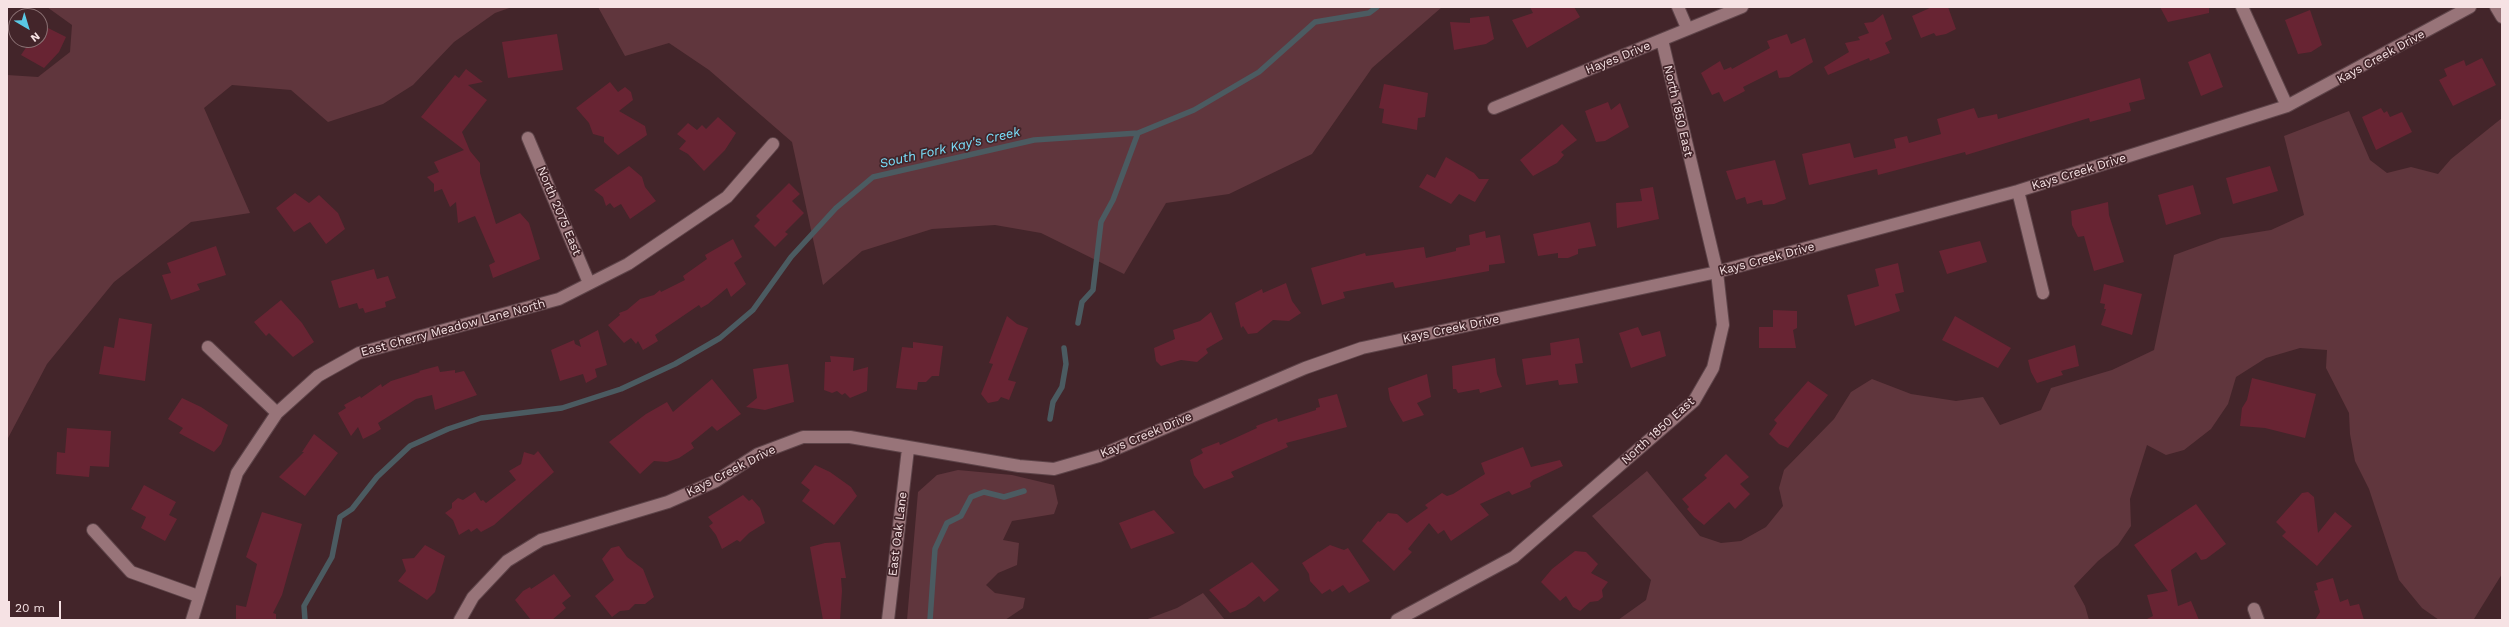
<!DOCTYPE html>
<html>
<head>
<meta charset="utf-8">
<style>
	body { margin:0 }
	#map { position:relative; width:2509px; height:627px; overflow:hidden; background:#43252a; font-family:"Work Sans",sans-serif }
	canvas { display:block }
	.frame { position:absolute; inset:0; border:8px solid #f6e2e4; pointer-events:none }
	.north { position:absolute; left:8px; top:8px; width:40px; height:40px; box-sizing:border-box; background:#43252a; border:1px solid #8b7174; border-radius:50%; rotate:142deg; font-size:11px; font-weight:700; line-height:16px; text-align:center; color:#f6e2e4 }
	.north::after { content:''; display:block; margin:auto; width:14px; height:18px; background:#5ac8e5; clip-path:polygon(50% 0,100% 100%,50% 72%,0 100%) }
	.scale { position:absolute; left:8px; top:601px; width:53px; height:18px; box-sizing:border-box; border:2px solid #f6e2e4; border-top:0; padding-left:5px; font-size:12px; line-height:14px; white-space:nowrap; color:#f6e2e4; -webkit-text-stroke:3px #43252a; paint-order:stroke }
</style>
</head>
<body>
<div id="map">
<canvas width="2509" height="627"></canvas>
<div class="frame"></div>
<div class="north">N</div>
<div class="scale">20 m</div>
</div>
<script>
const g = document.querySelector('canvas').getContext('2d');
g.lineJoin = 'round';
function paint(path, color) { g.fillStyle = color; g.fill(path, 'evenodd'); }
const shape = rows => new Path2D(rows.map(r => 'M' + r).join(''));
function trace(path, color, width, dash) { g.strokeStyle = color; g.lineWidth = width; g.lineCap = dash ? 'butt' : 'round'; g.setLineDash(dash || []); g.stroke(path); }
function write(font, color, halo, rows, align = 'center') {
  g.font = font + ' "Work Sans",sans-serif'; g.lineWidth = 3.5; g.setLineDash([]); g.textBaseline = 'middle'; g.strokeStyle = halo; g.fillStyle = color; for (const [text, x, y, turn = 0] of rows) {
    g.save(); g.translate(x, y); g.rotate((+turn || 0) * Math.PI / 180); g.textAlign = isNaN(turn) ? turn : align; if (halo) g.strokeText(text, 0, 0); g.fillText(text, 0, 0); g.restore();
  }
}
paint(shape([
	[47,7,512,7,495,13,454,42,413,85,383,104,328,122,291,90,232,85,204,108,250,213,191,222,114,282,47,364,7,440,7,75,38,77,70,52,72,25],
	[598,7,1442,7,1372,68,1312,154,1229,194,1166,203,1124,274,1041,233,995,225,932,229,862,251,823,285,792,142,709,70,669,43,625,56],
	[2349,111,2370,160,2387,173,2411,167,2438,174,2451,159,2502,118,2502,574,2474,619,2439,620,2422,608,2399,580,2369,489,2355,461,2350,434,2349,413,2326,368,2327,350,2300,348,2266,358,2236,377,2228,404,2211,429,2184,450,2166,455,2147,445,2130,499,2131,526,2118,545,2098,561,2074,586,2085,606,2089,620,1618,620,1646,600,1651,580,1592,516,1647,471,1700,536,1721,543,1741,541,1766,527,1783,506,1779,488,1784,470,1834,419,1851,392,1872,379,1911,394,1956,401,1983,397,2000,425,2041,410,2051,388,2112,370,2154,350,2174,255,2221,238,2271,230,2304,215,2284,136],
	[958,470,1012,475,1054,485,1058,503,1054,514,1012,521,1003,540,1019,543,1017,565,998,573,986,585,995,593,1025,598,1023,608,1005,620,907,620,918,492,937,475],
	[1203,593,1225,620,1145,620,1177,608]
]), '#60363d');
trace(shape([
	[1078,323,1082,302,1093,290,1101,222,1113,200,1138,133],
	[1050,419,1053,402,1062,387,1066,364,1064,348],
	[305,620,304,606,332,557,340,517,352,509,377,477,410,446,448,429,481,418,562,408,621,389,675,364,720,338,753,310,791,257,836,208,873,177,1034,140,1138,133,1194,110,1259,72,1315,22,1369,13,1377,7],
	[930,620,935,549,947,523,961,516,971,497,984,492,1004,497,1024,491]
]), '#4b5b61', 5.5);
paint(shape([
	[1530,7,1574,7,1580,17,1527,48,1512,20,1533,13],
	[1932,7,1948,7,1956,29,1946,34,1936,36,1934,33,1921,38,1912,16],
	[2160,7,2209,7,2209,13,2168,22],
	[2310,10,2322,45,2311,52,2298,54,2285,20],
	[1883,14,1892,39,1885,43,1890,53,1870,61,1869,58,1828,75,1824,67,1849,52,1845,43,1860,40,1858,37,1869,33,1864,23,1873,22],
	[1489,16,1494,39,1486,44,1454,50,1450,22,1470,23,1470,18],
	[40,24,66,37,59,52,44,68,21,55,31,40,40,40],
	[557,34,563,70,508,78,502,42],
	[1787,34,1791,44,1805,38,1813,62,1789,77,1779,78,1777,70,1743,87,1745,91,1724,102,1719,92,1712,95,1701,73,1720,61,1724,70,1731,67,1732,69,1770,48,1767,41],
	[2210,53,2223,87,2201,96,2188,62],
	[2482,58,2496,85,2453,106,2439,80,2447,76,2444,69,2464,60,2466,66],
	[466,69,483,82,468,85,487,100,462,132,470,151,480,163,480,173,496,224,520,213,529,223,540,259,493,278,489,265,495,262,475,216,458,223,456,202,450,207,442,189,434,192,434,184,427,177,439,172,434,162,464,150,421,117,455,75,459,78],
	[2140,78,2145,99,2129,103,2131,111,2090,122,2089,118,1966,155,1965,152,1878,175,1877,169,1809,185,1802,154,1850,143,1854,158,1896,148,1894,139,1907,136,1909,143,1941,134,1937,119,1974,108,1978,118,1997,114,1998,119],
	[610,82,618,92,625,87,631,92,633,100,619,111,645,126,647,135,618,155,604,142,604,137,593,134,589,123,576,108],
	[1384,84,1428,93,1425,117,1418,118,1417,130,1382,123,1384,109,1379,108],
	[1608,102,1611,110,1620,103,1629,127,1605,141,1596,142,1585,111],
	[2381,108,2384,113,2387,111,2390,117,2402,112,2412,132,2376,150,2362,117],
	[718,117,736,133,725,150,704,171,688,154,679,149,686,141,677,134,688,123,697,130,702,125,706,129],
	[1562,124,1577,140,1561,152,1564,155,1557,163,1533,176,1520,160],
	[1446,157,1474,173,1479,179,1489,179,1475,202,1459,194,1451,204,1419,187,1427,174,1435,178],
	[1775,160,1786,199,1774,204,1763,205,1762,200,1747,204,1745,197,1736,200,1726,171],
	[629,166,642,177,645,187,656,201,630,219,621,204,614,208,610,203,606,206,603,197,594,190],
	[2270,166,2278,191,2233,204,2226,178],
	[789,183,800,194,792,201,804,213,785,232,788,234,775,247,754,226,760,220,756,216],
	[2193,185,2201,214,2166,225,2158,195],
	[1653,187,1659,219,1617,228,1616,203,1642,201,1640,189],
	[295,193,309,203,319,195,338,213,345,229,326,244,310,222,294,232,276,208],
	[2108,202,2109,215,2124,262,2094,271,2084,236,2078,237,2072,225,2071,211],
	[1590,222,1596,246,1578,249,1578,254,1568,258,1558,258,1558,253,1538,256,1533,234],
	[1485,231,1486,238,1500,235,1505,263,1489,265,1489,271,1395,288,1393,282,1343,292,1345,298,1322,305,1311,268,1365,253,1366,256,1424,247,1426,258,1456,251,1456,248,1470,245,1469,235],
	[733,239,742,257,734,263,746,284,731,297,727,288,708,304,701,308,699,305,655,335,658,341,643,350,638,341,636,344,631,338,624,343,608,325,620,315,619,313,627,310,640,299,654,295,660,290,661,292,685,280,683,276,707,259,705,255],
	[1980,241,1987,262,1947,274,1939,251],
	[216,246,226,275,197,284,200,290,171,300,162,275,171,273,167,263],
	[1898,263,1904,292,1895,294,1900,311,1855,326,1847,295,1879,286,1875,269],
	[374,269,377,279,388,276,396,298,385,302,386,307,365,313,363,308,359,309,357,303,339,308,331,281],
	[1286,283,1292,301,1301,313,1289,321,1273,320,1257,333,1248,334,1243,326,1241,328,1235,303,1262,289,1263,293],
	[2104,284,2142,294,2132,335,2101,325,2106,309,2104,309,2105,304,2100,303],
	[281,300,302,323,314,342,293,357,269,333,266,336,254,322],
	[1773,310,1797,311,1797,328,1793,330,1796,348,1759,348,1759,327,1773,327],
	[1211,312,1223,339,1206,349,1208,353,1197,362,1181,360,1161,366,1156,361,1154,348,1175,339,1173,330,1200,321],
	[1007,316,1017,324,1028,328,1008,380,1016,382,1009,400,1001,397,998,401,988,403,981,394,993,364,989,363],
	[1955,316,2011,348,1998,368,1942,340],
	[119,318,152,324,145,381,99,374,104,346,114,348],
	[1638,327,1642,336,1660,331,1666,356,1631,368,1619,333],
	[598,330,607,365,595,369,597,377,586,383,583,374,560,381,551,350,574,340,575,344,581,347,579,340],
	[1579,338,1583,363,1575,364,1578,383,1559,385,1558,380,1526,385,1522,359,1551,355,1550,343],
	[913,342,943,346,939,376,932,376,926,382,918,382,917,390,896,388,902,347,913,348],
	[2075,345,2079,366,2061,371,2063,375,2037,383,2031,372,2028,360],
	[830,356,854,358,853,371,868,367,867,391,850,398,845,393,842,395,837,391,832,393,824,390,825,362,831,362],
	[1495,358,1497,374,1502,387,1480,393,1479,389,1458,393,1456,389,1453,389,1452,366],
	[788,364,794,402,765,410,746,407,757,398,753,369],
	[438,366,440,372,455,370,455,373,464,371,477,395,435,410,432,395,416,399,378,423,381,429,375,433,363,439,358,427,351,436,338,413,346,408,344,405,360,396,361,398,381,384,382,387,391,381,420,372,419,371],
	[1427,374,1431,397,1417,403,1424,415,1403,422,1390,400,1388,388],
	[2252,378,2316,394,2305,438,2265,428,2240,426,2242,408,2247,400],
	[712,379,741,414,717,431,712,426,691,443,694,448,679,458,667,462,654,461,640,474,609,442,646,414,667,402,673,412],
	[1808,381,1828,395,1788,448,1779,444,1769,434,1777,423,1774,420],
	[1337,394,1347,427,1286,443,1288,447,1231,472,1234,477,1204,489,1194,475,1190,460,1203,453,1201,449,1219,442,1220,445,1257,428,1256,426,1277,418,1278,422,1316,410,1316,408,1320,407,1318,399],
	[182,398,201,407,228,425,221,444,214,452,179,433,183,428,168,419],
	[67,428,111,431,109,467,90,466,89,477,56,474,57,452,65,453],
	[314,434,338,453,305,496,279,477,304,452,302,452],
	[1523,447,1531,467,1560,460,1563,466,1533,480,1530,483,1531,487,1512,495,1509,491,1480,504,1489,515,1451,541,1444,530,1438,534,1429,523,1408,549,1412,552,1394,571,1362,541,1378,521,1380,522,1388,513,1397,514,1407,523,1428,508,1425,505,1442,493,1447,496,1453,494,1485,474,1481,463],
	[538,451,554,472,494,525,481,532,477,528,471,532,469,529,459,535,453,520,445,513,452,508,452,503,458,498,463,500,475,492,481,501,483,500,486,503,516,480,509,471,521,464,524,452,534,455],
	[1726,454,1749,477,1740,484,1750,494,1735,509,1729,502,1704,525,1694,517,1687,509,1689,507,1682,499,1707,478,1704,475],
	[815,465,830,472,851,487,857,496,834,525,802,501,810,490,801,483],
	[144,485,176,502,169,515,177,519,165,541,141,528,146,517,131,509],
	[2308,492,2314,497,2318,533,2335,512,2352,526,2317,566,2282,536,2286,532,2276,522,2302,493],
	[743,495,749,501,752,499,760,508,765,523,749,533,740,542,737,540,722,549,716,535,709,526,713,523,708,517],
	[2196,504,2226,544,2206,559,2201,560,2196,552,2171,570,2178,606,2191,601,2199,620,2145,620,2153,616,2147,595,2168,591,2134,545],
	[1154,510,1175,533,1131,549,1119,523],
	[262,512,302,524,282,595,273,613,276,614,276,620,236,620,236,605,246,607,257,564,246,557],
	[840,542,846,578,841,578,842,591,840,620,823,620,810,547,825,543],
	[425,545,445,556,435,592,427,600,398,581,406,571,402,559,414,558],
	[1330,545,1344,550,1348,548,1370,581,1349,593,1343,585,1332,592,1330,589,1322,594,1310,581,1309,574,1302,563],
	[619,546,627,557,643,569,654,597,645,604,635,604,629,610,620,611,612,617,595,596,614,580,602,559,611,548],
	[1575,551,1586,552,1598,564,1591,573,1608,582,1602,590,1603,597,1598,601,1590,602,1580,611,1573,607,1566,596,1560,601,1541,582,1552,569],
	[1252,562,1279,590,1264,602,1259,596,1245,607,1230,613,1209,590],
	[554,574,571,596,562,603,566,608,552,620,531,620,515,600,523,591,530,587,531,589],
	[2333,578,2340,602,2348,599,2350,606,2359,604,2364,620,2315,620,2320,612,2314,591,2318,590,2316,583]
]), '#682433');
const minor = shape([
	[1678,7,1687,28],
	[2242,7,2287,106],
	[2496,7,2502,17],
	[1494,108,1742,7],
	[528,138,589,283],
	[2018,191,2043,293],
	[208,347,277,413],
	[93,530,131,572,198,596],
	[2254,609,2258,620],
	[192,620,237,473,277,413,318,376,359,353,559,299,628,264,727,197,773,144],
	[460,620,473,597,507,561,541,540,668,502,716,481,758,454,803,437,850,437,1019,466,1054,469,1099,456,1305,368,1362,348,1717,272,2018,191,2287,106,2470,7],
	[888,620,908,449],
	[1397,620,1514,557,1694,401,1713,368,1723,325,1717,272,1662,40]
]);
trace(minor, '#5e4449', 14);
trace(minor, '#987479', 12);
write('12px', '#f6e2e4', '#43252a', [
	["Kays Creek Drive",2381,57,-29],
	["Hayes Drive",1618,58,-22],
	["North 1850 East",1678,111,77],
	["Kays Creek Drive",2079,172,-17],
	["North 2075 East",559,211,67],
	["Kays Creek Drive",1767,259,-15],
	["East Cherry Meadow Lane North",453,328,-15],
	["Kays Creek Drive",1451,329,-12],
	["North 1850 East",1658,431,-42],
	["Kays Creek Drive",1146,435,-23],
	["Kays Creek Drive",731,471,-27],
	["East Oak Lane",898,534,-83]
]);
write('italic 13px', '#7ae0fc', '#43252a', [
	["South Fork Kay's Creek",950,148,-13]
]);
</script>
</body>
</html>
